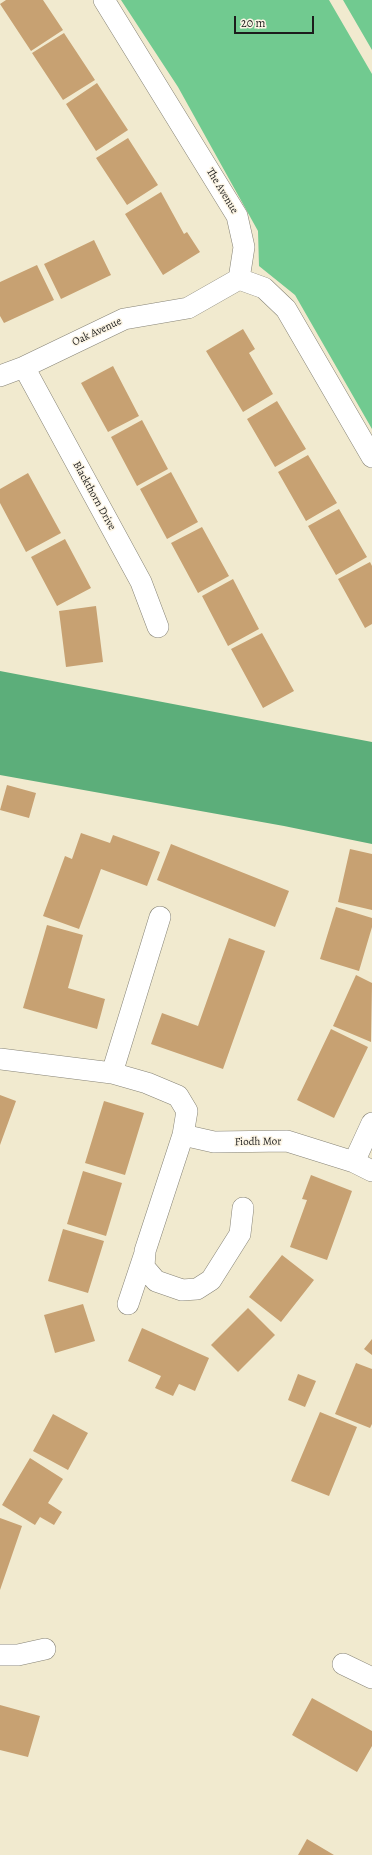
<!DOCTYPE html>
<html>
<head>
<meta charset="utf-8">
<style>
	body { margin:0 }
	#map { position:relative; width:372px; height:1855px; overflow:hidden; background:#f1eacf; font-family:Alegreya,serif }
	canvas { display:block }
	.scale { position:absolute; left:234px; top:16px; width:80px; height:18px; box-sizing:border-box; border:2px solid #1c1c1c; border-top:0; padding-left:5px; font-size:12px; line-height:14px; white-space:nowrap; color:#1c1c1c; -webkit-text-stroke:3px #fcf5e5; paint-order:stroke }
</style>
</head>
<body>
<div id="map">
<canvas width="372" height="1855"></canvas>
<div class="scale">20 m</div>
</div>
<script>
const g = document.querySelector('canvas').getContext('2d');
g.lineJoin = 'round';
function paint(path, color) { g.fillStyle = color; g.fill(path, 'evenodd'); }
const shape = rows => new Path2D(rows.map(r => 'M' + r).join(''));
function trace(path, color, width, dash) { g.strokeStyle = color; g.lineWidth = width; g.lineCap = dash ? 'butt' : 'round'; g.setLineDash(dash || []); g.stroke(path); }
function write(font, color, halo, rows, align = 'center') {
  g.font = font + ' Alegreya,serif'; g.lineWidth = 3; g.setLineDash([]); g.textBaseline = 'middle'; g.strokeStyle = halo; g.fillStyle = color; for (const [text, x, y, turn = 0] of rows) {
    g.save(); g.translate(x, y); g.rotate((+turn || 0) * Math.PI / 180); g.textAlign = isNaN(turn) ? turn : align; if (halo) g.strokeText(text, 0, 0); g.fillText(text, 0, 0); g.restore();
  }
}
paint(shape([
	[121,0,329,0,372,74,372,429,295,295,259,266,258,231,178,87],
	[343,0,372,0,372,50]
]), '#71ca90');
paint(shape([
	[0,671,372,742,372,844,284,826,0,775]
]), '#5cae7a');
paint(shape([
	[6,0,43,0,63,30,31,51,0,4],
	[64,33,95,80,63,100,32,53],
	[97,83,128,130,96,151,66,104],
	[128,138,158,185,127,205,96,158],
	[161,192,184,234,187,232,200,252,163,275,125,214],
	[94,240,111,275,61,299,44,264],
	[37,265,54,300,4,323,0,316,0,282],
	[243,329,255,349,249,353,273,394,243,412,206,351],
	[113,366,139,416,108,432,81,383],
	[277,401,306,449,275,467,247,419],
	[142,420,168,469,137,486,111,437],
	[308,455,337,503,306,521,278,472],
	[171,472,198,522,167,539,140,489],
	[28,473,61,533,26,552,0,503,0,489],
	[339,509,367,557,336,575,308,526],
	[202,527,229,576,198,593,171,543],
	[65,539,91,588,57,606,31,557],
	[370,562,372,566,372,624,365,628,338,579],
	[233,579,259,629,228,646,202,596],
	[96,606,103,662,66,667,59,611],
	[262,633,294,691,263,708,231,649],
	[7,785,36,793,29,818,0,810],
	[81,833,110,843,113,835,160,852,147,886,101,869,79,929,43,916,65,856,72,859],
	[171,844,289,891,275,927,157,880],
	[350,849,372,854,372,910,338,902],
	[336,907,372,918,372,927,359,971,320,959],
	[47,925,83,935,68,988,105,999,97,1029,23,1008],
	[229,938,265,951,223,1069,151,1044,162,1013,198,1026],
	[356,975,372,983,371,1042,333,1026],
	[331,1029,368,1047,334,1118,297,1100],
	[0,1095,16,1101,0,1145],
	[104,1101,144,1113,125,1175,85,1163],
	[83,1171,122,1183,106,1236,67,1224],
	[311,1175,352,1191,327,1260,290,1247,307,1200,302,1199],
	[63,1229,104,1241,88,1293,48,1281],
	[282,1255,314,1280,281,1322,249,1297],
	[83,1304,95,1341,55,1353,44,1315],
	[248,1308,275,1335,238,1372,211,1345],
	[142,1328,209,1358,195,1391,179,1384,173,1396,155,1388,161,1376,128,1361],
	[372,1339,372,1355,364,1349],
	[356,1363,372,1369,372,1424,370,1428,335,1414],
	[298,1374,316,1381,305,1407,288,1400],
	[320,1412,357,1427,329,1496,291,1481],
	[53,1414,88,1433,68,1470,33,1451],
	[30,1458,63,1479,48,1503,62,1512,54,1525,40,1517,35,1525,2,1505],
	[0,1518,22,1526,0,1590],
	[312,1698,372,1731,372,1746,357,1772,292,1735],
	[0,1705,40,1716,28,1757,0,1750],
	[307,1839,329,1852,334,1855,298,1855]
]), '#c7a172');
const minor = shape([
	[104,0,237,216,244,247,239,279,264,288,286,309,372,457],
	[24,367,141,582,158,627],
	[0,376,24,367,124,319,188,308,239,279],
	[0,1059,112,1073,147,1083,178,1096,187,1111,183,1135,214,1142,287,1141,354,1162,372,1171],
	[112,1073,160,917],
	[183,1135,145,1251,144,1267,156,1281,182,1290,197,1289,211,1280,240,1234,243,1208],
	[354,1162,372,1123],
	[128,1304,145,1253],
	[0,1655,18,1655,45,1649],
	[343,1664,372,1678]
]);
trace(minor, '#868376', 22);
trace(minor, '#fff', 21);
write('11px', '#1c1c1c', '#fcf5e5', [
	["The Avenue",222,191,59],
	["Oak Avenue",97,332,-25],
	["Blackthorn Drive",94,496,61],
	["Fiodh Mor",258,1142,-1]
]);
</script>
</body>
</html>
